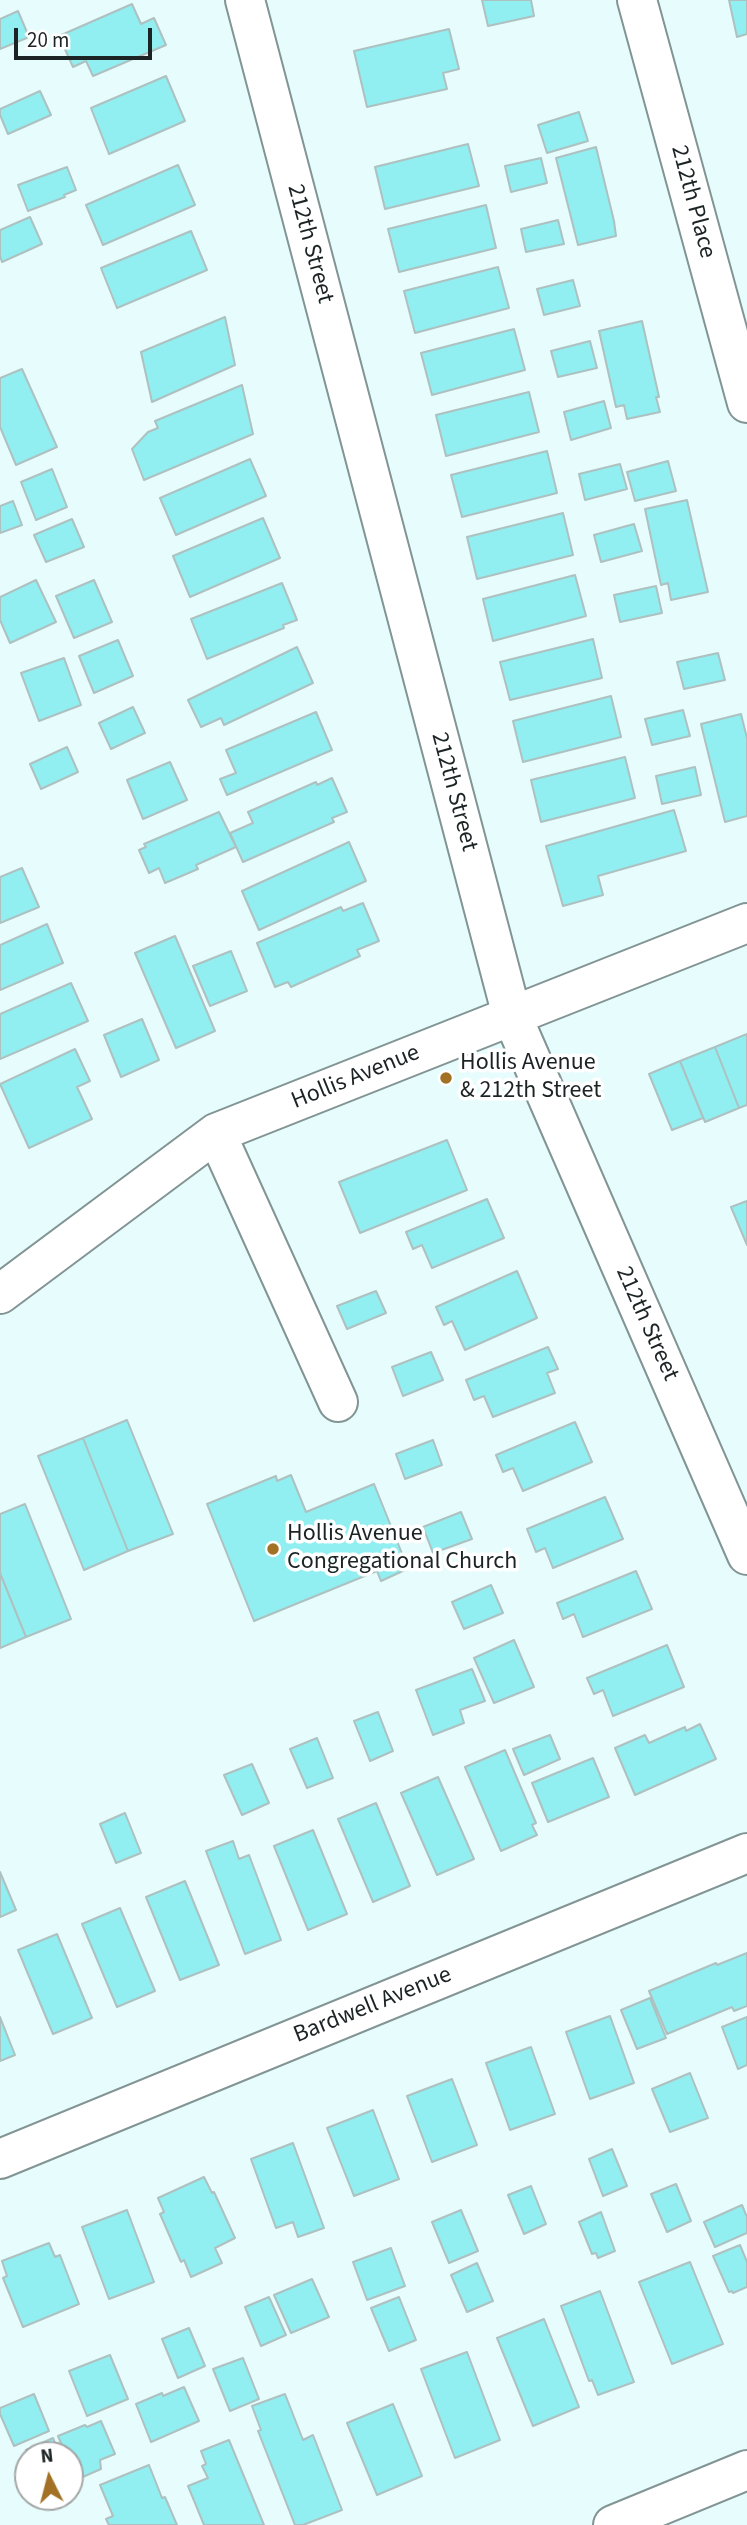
<!DOCTYPE html>
<html>
<head>
<meta charset="utf-8">
<style>
	body { margin:0 }
	#map { position:relative; width:747px; height:2525px; overflow:hidden; background:#e7fcfc; font-family:"Source Sans 3",sans-serif }
	canvas { display:block }
	.north { position:absolute; left:14px; top:2441px; width:70px; height:70px; box-sizing:border-box; background:#fff; border:2px solid #a4a7a7; border-radius:50%; rotate:354deg; font-size:19px; font-weight:700; line-height:28px; text-align:center; color:#1c2324 }
	.north::after { content:''; display:block; margin:auto; width:24px; height:32px; background:#a27125; clip-path:polygon(50% 0,100% 100%,50% 72%,0 100%) }
	.scale { position:absolute; left:14px; top:28px; width:138px; height:32px; box-sizing:border-box; border:4px solid #1c2324; border-top:0; padding-left:9px; font-size:21px; line-height:24px; white-space:nowrap; color:#1c2324; -webkit-text-stroke:5px #fff; paint-order:stroke }
</style>
</head>
<body>
<div id="map">
<canvas width="747" height="2525"></canvas>
<div class="north">N</div>
<div class="scale">20 m</div>
</div>
<script>
const g = document.querySelector('canvas').getContext('2d');
g.lineJoin = 'round';
function paint(path, color) { g.fillStyle = color; g.fill(path, 'evenodd'); }
const shape = rows => new Path2D(rows.map(r => 'M' + r).join(''));
function trace(path, color, width, dash) { g.strokeStyle = color; g.lineWidth = width; g.lineCap = dash ? 'butt' : 'round'; g.setLineDash(dash || []); g.stroke(path); }
function write(font, color, halo, rows, align = 'center') {
  g.font = font + ' "Source Sans 3",sans-serif'; g.lineWidth = 7; g.setLineDash([]); g.textBaseline = 'middle'; g.strokeStyle = halo; g.fillStyle = color; for (const [text, x, y, turn = 0] of rows) {
    g.save(); g.translate(x, y); g.rotate((+turn || 0) * Math.PI / 180); g.textAlign = isNaN(turn) ? turn : align; if (halo) g.strokeText(text, 0, 0); g.fillText(text, 0, 0); g.restore();
  }
}
const building = shape([
	[482,0,531,0,534,16,488,26,482,0],
	[729,0,747,0,747,34,737,37,729,0],
	[132,4,141,24,154,18,166,45,93,76,86,61,73,67,59,36,132,4],
	[18,11,29,37,0,49,0,19,18,11],
	[449,29,459,69,443,73,447,89,367,107,354,51,449,29],
	[166,76,185,121,109,154,91,108,166,76],
	[40,91,51,115,8,134,0,115,0,109,40,91],
	[579,112,588,141,547,153,538,125,579,112],
	[468,144,479,186,385,209,375,167,468,144],
	[596,147,614,221,616,236,578,245,556,158,596,147],
	[541,158,547,183,511,192,505,166,541,158],
	[178,165,195,205,103,245,86,205,178,165],
	[67,167,76,190,64,195,65,197,28,211,18,185,67,167],
	[486,205,496,248,399,272,388,229,486,205],
	[30,217,42,244,2,262,0,256,0,230,30,217],
	[558,220,564,244,526,252,521,229,558,220],
	[191,231,207,270,117,308,101,268,191,231],
	[498,267,509,308,415,333,404,291,498,267],
	[573,280,580,306,544,315,537,289,573,280],
	[225,317,235,365,152,402,141,352,225,317],
	[642,321,659,397,656,397,660,412,627,419,624,405,616,407,599,331,642,321],
	[514,329,525,370,432,395,421,353,514,329],
	[590,341,597,368,558,377,551,351,590,341],
	[22,369,57,447,16,465,0,427,0,378,22,369],
	[242,385,253,434,144,480,132,449,148,432,158,428,155,421,242,385],
	[529,392,539,432,446,456,436,415,529,392],
	[604,401,611,428,571,440,564,412,604,401],
	[547,451,557,493,462,517,451,475,547,451],
	[250,459,266,496,176,535,160,498,250,459],
	[668,461,676,491,635,501,627,472,668,461],
	[620,464,627,489,585,500,579,474,620,464],
	[52,469,67,507,36,520,21,482,52,469],
	[687,500,708,592,671,600,668,583,661,585,645,509,687,500],
	[13,501,22,525,0,533,0,506,13,501],
	[563,513,573,555,477,579,467,537,563,513],
	[263,518,280,558,190,597,173,556,263,518],
	[72,519,84,547,46,562,34,535,72,519],
	[634,524,642,551,601,562,594,535,634,524],
	[575,575,586,616,493,641,483,599,575,575],
	[36,580,56,622,10,643,0,620,0,597,36,580],
	[94,580,112,622,74,638,56,596,94,580],
	[282,583,297,620,283,625,284,628,207,659,191,619,282,583],
	[656,586,662,613,620,622,614,595,656,586],
	[593,639,602,678,510,700,500,662,593,639],
	[118,640,133,676,94,693,79,656,118,640],
	[297,647,313,683,224,725,221,718,201,727,188,700,297,647],
	[718,653,725,680,684,689,677,662,718,653],
	[64,658,81,705,39,721,21,673,64,658],
	[611,696,621,737,523,762,513,721,611,696],
	[133,707,145,733,111,749,99,723,133,707],
	[683,710,690,736,652,745,645,719,683,710],
	[316,712,332,750,227,795,220,779,236,773,226,750,316,712],
	[741,714,747,738,747,816,725,822,701,724,741,714],
	[67,747,78,772,41,789,30,764,67,747],
	[625,757,635,798,541,822,531,780,625,757],
	[170,762,187,800,143,819,127,780,170,762],
	[695,767,701,795,662,804,656,776,695,767],
	[332,778,347,812,332,818,334,822,243,862,230,833,253,823,248,812,316,782,317,785,332,778],
	[674,810,686,851,598,876,603,895,563,906,546,846,674,810],
	[219,812,236,847,196,865,198,869,165,883,159,868,149,873,139,850,146,847,144,844,219,812],
	[349,842,366,881,259,930,242,891,349,842],
	[22,868,39,907,0,923,0,877,22,868],
	[363,903,379,941,357,950,360,956,291,987,288,982,275,987,257,943,341,907,343,911,363,903],
	[47,924,63,963,0,990,0,945,47,924],
	[175,936,215,1031,176,1048,135,953,175,936],
	[231,951,247,991,210,1006,193,966,231,951],
	[71,983,88,1021,0,1059,0,1014,71,983],
	[142,1019,159,1060,121,1077,104,1035,142,1019],
	[747,1034,747,1105,739,1108,715,1047,747,1034],
	[715,1047,739,1108,705,1122,680,1061,715,1047],
	[75,1049,90,1081,77,1087,92,1119,29,1148,0,1084,75,1049],
	[680,1061,703,1118,672,1130,649,1074,680,1061],
	[447,1140,467,1190,360,1233,339,1182,447,1140],
	[487,1199,504,1238,432,1268,422,1245,413,1249,406,1232,487,1199],
	[747,1201,747,1245,731,1207,747,1201],
	[517,1271,537,1318,465,1350,452,1321,444,1325,436,1307,517,1271],
	[376,1291,386,1313,347,1329,337,1306,376,1291],
	[548,1347,558,1369,547,1373,555,1393,493,1417,484,1396,474,1400,466,1380,548,1347],
	[431,1352,443,1380,403,1396,392,1367,431,1352],
	[127,1420,173,1534,128,1551,83,1438,127,1420],
	[575,1422,592,1462,523,1491,513,1468,503,1472,496,1455,575,1422],
	[83,1438,128,1551,84,1570,38,1456,83,1438],
	[433,1440,442,1465,405,1479,396,1454,433,1440],
	[291,1475,306,1512,374,1484,405,1561,402,1562,405,1570,381,1581,377,1571,254,1621,207,1504,276,1476,277,1481,291,1475],
	[605,1497,623,1539,553,1568,545,1548,536,1552,527,1529,605,1497],
	[25,1504,71,1619,26,1637,0,1573,0,1514,25,1504],
	[461,1512,472,1539,433,1553,423,1527,461,1512],
	[636,1571,652,1609,583,1637,574,1614,563,1619,557,1603,636,1571],
	[0,1573,26,1637,0,1648,0,1573],
	[491,1585,503,1613,464,1629,452,1602,491,1585],
	[514,1640,534,1687,494,1703,474,1658,514,1640],
	[667,1645,684,1687,613,1716,603,1690,594,1694,587,1678,667,1645],
	[472,1669,485,1701,460,1710,464,1723,433,1735,416,1690,472,1669],
	[378,1712,393,1751,370,1761,354,1721,378,1712],
	[700,1724,716,1759,635,1795,615,1748,645,1735,649,1743,685,1727,686,1731,700,1724],
	[550,1735,560,1759,524,1775,513,1749,550,1735],
	[317,1738,333,1778,307,1788,290,1749,317,1738],
	[505,1750,536,1823,532,1825,537,1835,501,1851,465,1767,505,1750],
	[593,1758,609,1797,548,1822,532,1783,593,1758],
	[252,1764,269,1803,242,1815,224,1775,252,1764],
	[438,1777,474,1859,437,1875,401,1793,438,1777],
	[376,1803,410,1886,373,1902,338,1819,376,1803],
	[125,1813,141,1853,116,1863,100,1824,125,1813],
	[313,1830,347,1914,308,1930,274,1846,313,1830],
	[233,1841,239,1859,249,1855,281,1940,245,1954,206,1851,233,1841],
	[0,1872,16,1910,0,1917,0,1872],
	[185,1881,219,1965,180,1980,146,1897,185,1881],
	[120,1908,155,1991,117,2007,82,1924,120,1908],
	[57,1934,92,2018,53,2034,18,1950,57,1934],
	[747,1953,747,2006,734,2011,732,2007,667,2034,649,1991,716,1963,717,1965,747,1953],
	[650,1998,666,2038,637,2049,621,2010,650,1998],
	[610,2016,634,2083,590,2099,566,2032,610,2016],
	[0,2017,15,2055,0,2061,0,2017],
	[747,2017,747,2065,738,2069,722,2027,747,2017],
	[531,2047,555,2114,510,2130,486,2063,531,2047],
	[690,2073,708,2118,670,2132,652,2089,690,2073],
	[452,2079,477,2145,432,2162,407,2096,452,2079],
	[373,2110,399,2179,354,2196,327,2128,373,2110],
	[293,2143,324,2228,298,2237,293,2222,276,2228,251,2159,293,2143],
	[612,2149,627,2186,603,2196,589,2159,612,2149],
	[204,2177,212,2193,214,2192,235,2238,215,2248,222,2263,191,2277,184,2260,181,2262,160,2214,164,2212,158,2198,204,2177],
	[676,2184,691,2221,667,2232,651,2194,676,2184],
	[531,2186,546,2224,524,2234,508,2195,531,2186],
	[742,2205,747,2217,747,2233,715,2247,704,2222,742,2205],
	[127,2210,154,2282,109,2299,82,2227,127,2210],
	[461,2210,478,2251,449,2263,432,2222,461,2210],
	[601,2212,615,2251,598,2258,596,2253,592,2254,579,2222,601,2212],
	[49,2243,55,2257,60,2255,79,2304,23,2327,3,2278,7,2276,2,2261,49,2243],
	[740,2245,747,2262,747,2287,733,2293,732,2291,729,2292,713,2256,740,2245],
	[391,2248,405,2286,367,2300,353,2262,391,2248],
	[690,2262,723,2344,672,2364,639,2282,690,2262],
	[477,2263,493,2301,467,2312,451,2275,477,2263],
	[312,2279,329,2317,291,2333,274,2295,312,2279],
	[600,2291,634,2382,598,2395,592,2380,589,2381,561,2306,600,2291],
	[269,2297,286,2335,261,2346,245,2307,269,2297],
	[399,2297,416,2340,389,2351,371,2308,399,2297],
	[544,2319,579,2407,533,2426,497,2338,544,2319],
	[189,2328,205,2366,178,2378,162,2339,189,2328],
	[467,2352,500,2440,455,2458,421,2369,467,2352],
	[110,2355,128,2399,87,2416,69,2371,110,2355],
	[243,2358,259,2399,230,2411,213,2369,243,2358],
	[184,2387,199,2421,151,2442,136,2404,162,2393,163,2396,184,2387],
	[34,2394,49,2431,14,2446,0,2414,0,2408,34,2394],
	[285,2394,303,2440,313,2435,342,2510,303,2525,295,2525,258,2431,261,2430,252,2406,285,2394],
	[393,2404,422,2476,377,2495,347,2423,393,2404],
	[101,2421,115,2454,100,2460,101,2469,78,2479,70,2465,70,2455,66,2455,58,2436,85,2425,87,2427,101,2421],
	[53,2438,60,2455,28,2455,26,2450,53,2438],
	[229,2440,264,2525,204,2525,188,2486,208,2478,202,2466,206,2464,201,2451,229,2440],
	[149,2465,162,2498,165,2497,177,2525,109,2525,106,2519,113,2516,100,2485,149,2465]
]);
paint(building, '#91eef1');
trace(building, '#aec1c1', 2);
const minor = shape([
	[245,0,512,1016,747,1555],
	[637,0,747,403],
	[216,1133,338,1402],
	[0,1294,216,1133,747,923],
	[0,2159,747,1853],
	[613,2525,747,2470]
]);
trace(minor, '#829494', 42);
trace(minor, '#fff', 38);
for (const [x, y, r, color] of [
	[446,1078,7,"#a27125"],
	[273,1549,7,"#a27125"]
]) { const dot = new Path2D(); dot.arc(x, y, r, 0, 2 * Math.PI); g.fillStyle = color; g.fill(dot); trace(dot, '#fff', 2.5); }
write('24px', '#1c2324', '#fff', [
	["212th Place",692,202,75],
	["212th Street",309,244,75],
	["212th Street",453,792,75],
	["Hollis Avenue",356,1078,-22],
	["212th Street",646,1324,66],
	["Bardwell Avenue",373,2006,-22]
]);
write('24px', '#1c2324', '#fff', [
	["Hollis Avenue",460,1064],
	["& 212th Street",460,1092],
	["Hollis Avenue",287,1535],
	["Congregational Church",287,1563]
], 'left');
</script>
</body>
</html>
